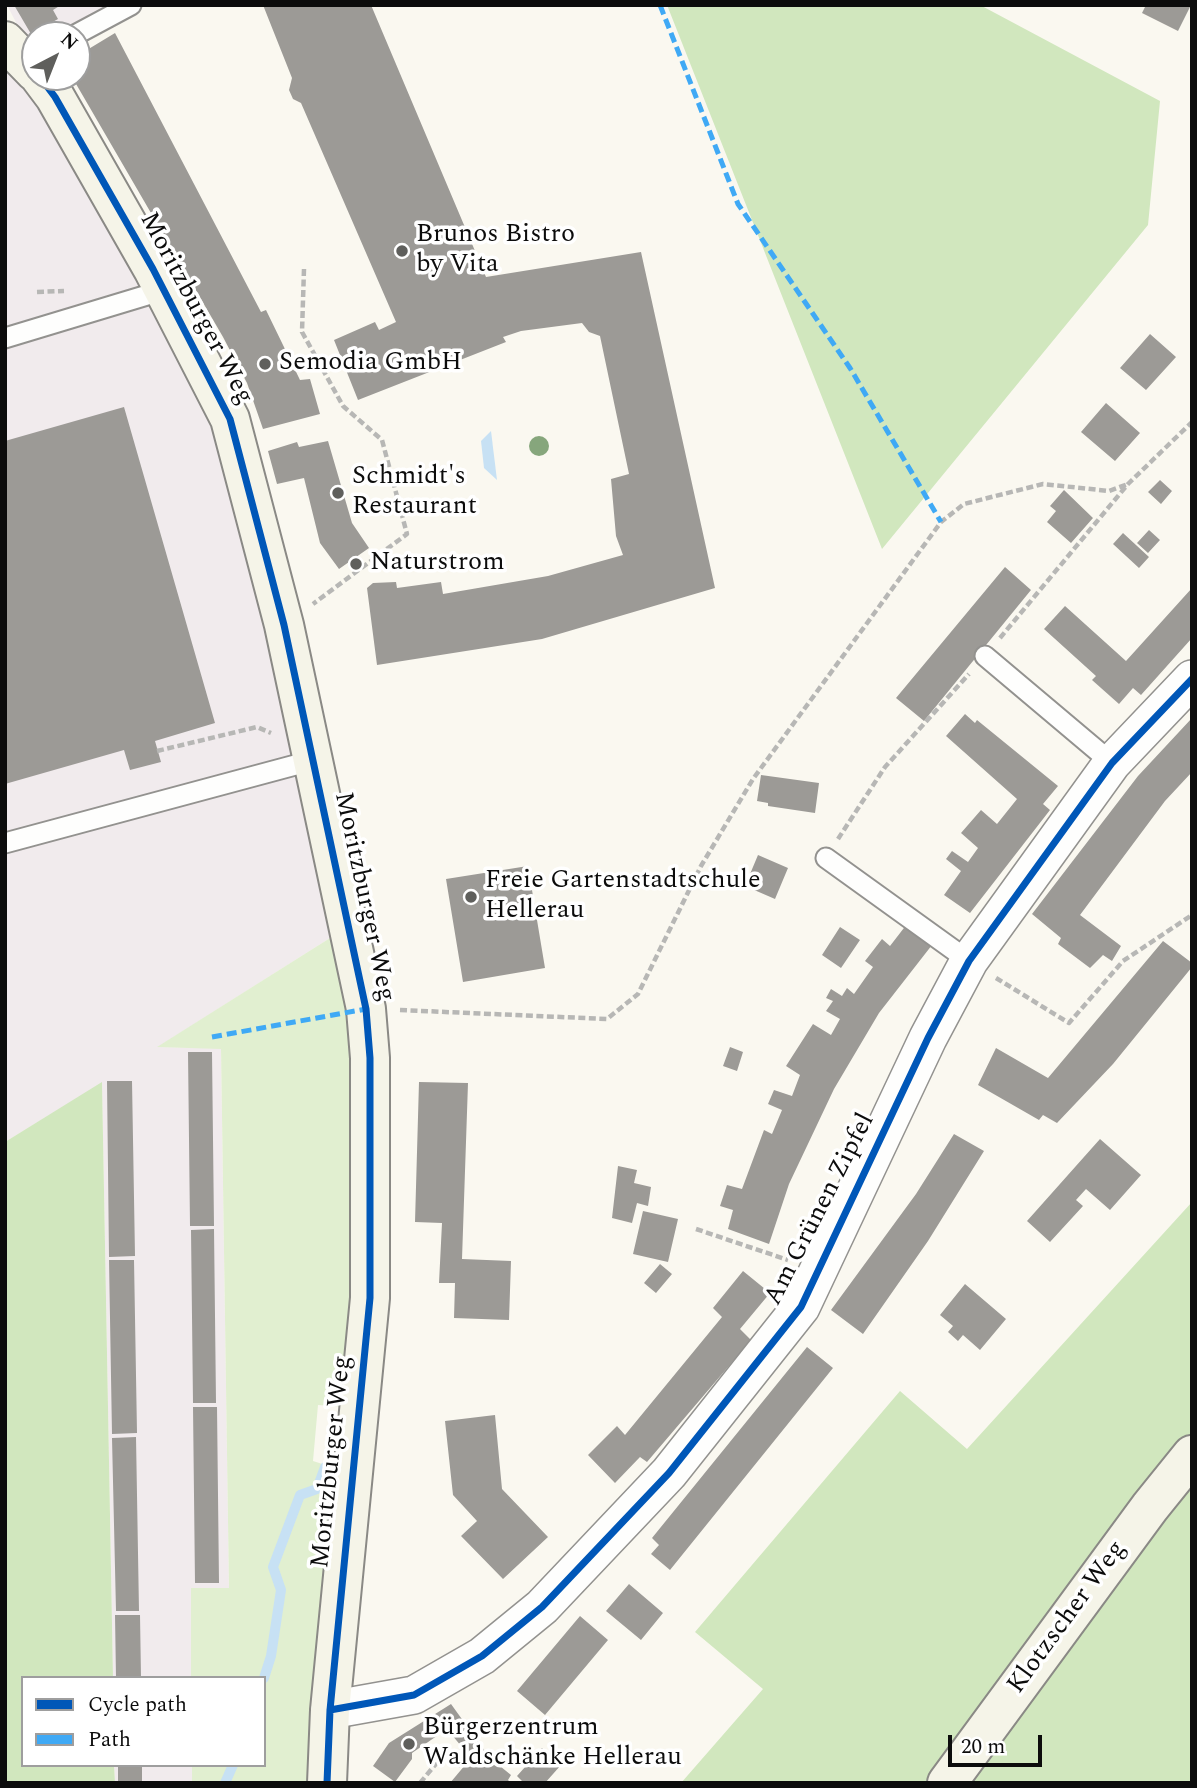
<!DOCTYPE html>
<html>
<head>
<meta charset="utf-8">
<style>
	body { margin:0 }
	#map { position:relative; width:1197px; height:1788px; overflow:hidden; background:#faf8f0; font-family:Spectral,serif }
	canvas { display:block }
	.frame { position:absolute; inset:0; border:7px solid #0c0c0c; pointer-events:none }
	.legend { position:absolute; left:21px; top:1676px; width:245px; height:91px; box-sizing:border-box; background:#fff; border:2px solid #9e9e9e; margin:0; padding:9px 12px; list-style:none; font-size:21px; color:#0c0c0c }
	.legend li { display:flex; align-items:center; gap:14px; height:35px }
	.legend b { width:35px; border:2px solid #9e9e9e }
	.north { position:absolute; left:21px; top:21px; width:70px; height:70px; box-sizing:border-box; background:#fff; border:2px solid #9e9e9e; border-radius:50%; rotate:42deg; font-size:19px; font-weight:700; line-height:28px; text-align:center; color:#0c0c0c }
	.north::after { content:''; display:block; margin:auto; width:24px; height:32px; background:#5f5f5c; clip-path:polygon(50% 0,100% 100%,50% 72%,0 100%) }
	.scale { position:absolute; left:948px; top:1735px; width:94px; height:32px; box-sizing:border-box; border:4px solid #0c0c0c; border-top:0; padding-left:9px; font-size:21px; line-height:24px; white-space:nowrap; color:#0c0c0c; -webkit-text-stroke:5px #fff; paint-order:stroke }
</style>
</head>
<body>
<div id="map">
<canvas width="1197" height="1788"></canvas>
<div class="frame"></div>
<ul class="legend">
<li><b style="height:9px;background:#0057b8"></b>Cycle path</li>
<li><b style="height:9px;background:#3fa9f5"></b>Path</li>
</ul>
<div class="north">N</div>
<div class="scale">20 m</div>
</div>
<script>
const g = document.querySelector('canvas').getContext('2d');
g.lineJoin = 'round';
function paint(path, color) { g.fillStyle = color; g.fill(path, 'evenodd'); }
const shape = rows => new Path2D(rows.map(r => 'M' + r).join(''));
function trace(path, color, width, dash) { g.strokeStyle = color; g.lineWidth = width; g.lineCap = dash ? 'butt' : 'round'; g.setLineDash(dash || []); g.stroke(path); }
function write(font, color, halo, rows, align = 'center') {
  g.font = font + ' Spectral,serif'; g.lineWidth = 7; g.setLineDash([]); g.textBaseline = 'middle'; g.strokeStyle = halo; g.fillStyle = color; for (const [text, x, y, turn = 0] of rows) {
    g.save(); g.translate(x, y); g.rotate((+turn || 0) * Math.PI / 180); g.textAlign = isNaN(turn) ? turn : align; if (halo) g.strokeText(text, 0, 0); g.fillText(text, 0, 0); g.restore();
  }
}
paint(shape([
	[7,5,113,5,61,35,35,35,35,77,29,95,119,238,215,422,291,715,338,933,158,1047,221,1048,229,1588,191,1588,191,1678,113,1678,102,1083,5,1142,5,47,23,36],
	[114,1765,192,1765,192,1783,115,1783]
]), '#f1ebed');
paint(shape([
	[338,933,355,1017,359,1306,348,1407,318,1405,313,1461,341,1470,313,1783,192,1783,192,1765,264,1765,264,1678,191,1678,191,1588,229,1588,221,1049,157,1047]
]), '#e1efd0');
paint(shape([
	[667,5,980,5,1160,101,1148,225,882,549],
	[102,1082,113,1678,23,1678,23,1765,114,1765,115,1783,5,1783,5,1142],
	[1192,1202,1192,1783,681,1783,763,1689,695,1632,900,1391,967,1449]
]), '#d1e7be');
paint(shape([
	[491,431,497,480,484,468,481,441]
]), '#c7e1f4');
trace(shape([
	[264,1678,271,1656,281,1590,273,1567,300,1495,317,1489,325,1467],
	[225,1783,233,1765]
]), '#c7e1f4', 10);
paint(shape([
	[14,5,61,5,53,10,58,19,31,34],
	[263,5,371,5,486,277,641,252,715,588,542,639,377,665,367,588,373,583,396,582,397,588,441,582,443,594,548,576,623,555,616,536,611,479,629,474,600,336,589,332,582,323,521,331,503,337,506,342,358,400,334,340,375,322,379,330,396,322,301,103,293,99,289,90,292,78],
	[1146,5,1191,5,1178,31,1142,13],
	[115,33,261,312,266,310,300,380,310,379,320,414,263,429,247,383,223,337,72,77,77,77,77,56],
	[1150,334,1176,357,1146,390,1120,368],
	[1106,403,1140,433,1115,461,1081,432],
	[124,407,215,723,155,741,161,762,130,770,124,750,5,784,5,441],
	[328,441,352,523,369,548,339,569,320,543,304,478,277,484,268,451,297,442,299,447],
	[1160,480,1172,491,1161,504,1148,492],
	[1064,490,1093,518,1071,543,1047,522,1056,511,1050,506],
	[1149,530,1160,540,1148,553,1137,543],
	[1123,533,1149,557,1139,568,1113,544],
	[1005,567,1031,590,924,721,896,698],
	[1192,588,1192,638,1141,695,1133,688,1119,704,1092,680,1096,676,1044,629,1065,606,1126,661],
	[965,714,975,723,977,720,1058,786,1043,804,1050,810,970,913,944,895,961,871,946,859,952,851,968,862,978,848,961,833,981,810,997,824,1017,799,946,736],
	[1192,718,1192,772,1165,801,1080,915,1121,946,1112,961,1103,955,1090,968,1058,944,1061,938,1032,914,1138,776],
	[761,775,819,783,815,813,768,806,768,803,757,801],
	[758,855,788,868,775,899,745,886],
	[528,866,545,968,463,982,446,879],
	[907,924,932,945,879,1013,834,1089,789,1184,769,1244,728,1229,733,1210,720,1206,727,1185,742,1189,764,1130,772,1134,782,1110,768,1104,774,1090,792,1096,800,1075,786,1066,813,1024,831,1035,840,1019,826,1011,833,1001,826,998,831,989,842,996,847,988,854,994,873,967,865,961,882,939,890,946],
	[840,927,860,940,841,968,822,955],
	[1163,941,1192,963,1192,967,1113,1064,1057,1123,1043,1115,1039,1120,978,1085,996,1048,1048,1078],
	[730,1047,743,1052,737,1071,723,1066],
	[188,1052,212,1052,214,1226,190,1226],
	[107,1081,132,1081,135,1256,109,1257],
	[419,1082,468,1083,462,1259,511,1261,509,1320,454,1318,455,1283,439,1283,442,1223,415,1222],
	[954,1134,984,1151,928,1241,863,1334,831,1310,916,1194],
	[1100,1139,1141,1175,1110,1210,1086,1189,1076,1200,1083,1206,1050,1242,1027,1221],
	[618,1166,637,1170,634,1183,651,1187,648,1206,637,1203,632,1223,612,1218],
	[643,1211,678,1219,668,1262,633,1254],
	[214,1229,216,1403,193,1403,191,1230],
	[109,1260,134,1260,137,1433,112,1434],
	[660,1264,672,1274,656,1293,644,1283],
	[743,1271,770,1293,740,1329,751,1340,647,1462,640,1457,615,1483,588,1455,617,1426,625,1435,722,1317,713,1308],
	[965,1284,1006,1319,980,1350,963,1335,958,1341,948,1332,953,1326,940,1315],
	[807,1347,833,1368,670,1570,651,1554,659,1545,652,1538],
	[193,1407,217,1407,219,1583,195,1583],
	[495,1415,502,1489,548,1537,503,1579,461,1536,477,1521,453,1495,445,1421],
	[136,1437,139,1611,116,1611,112,1438],
	[629,1584,663,1613,641,1640,606,1611],
	[115,1615,140,1615,141,1678,116,1678],
	[580,1616,608,1640,545,1715,517,1691],
	[451,1704,490,1758,511,1775,508,1780,511,1783,450,1783,471,1758,447,1729,412,1753,412,1759,395,1782,373,1766,389,1743],
	[542,1748,561,1765,545,1783,524,1783,517,1776],
	[118,1765,142,1765,142,1783,118,1783]
]), '#9c9a96');
const lane = shape([
	[75,35,131,5],
	[5,338,164,290],
	[985,656,1112,763],
	[5,843,314,760],
	[826,858,969,961]
]);
const street = shape([
	[330,1710,414,1695,482,1656,542,1607,669,1473,801,1307,928,1038,969,961,1112,763,1192,679]
]);
const secondary = shape([
	[5,41,35,72],
	[40,77,55,97,153,269,230,419,284,625,366,1009,370,1058,370,1298,330,1710,327,1783],
	[947,1783,1150,1507,1192,1455]
]);
trace(lane, '#93928f', 23);
trace(street, '#93928f', 40);
trace(secondary, '#8a8985', 42);
trace(shape([
	[304,269,302,332,343,406,382,440,407,534,313,604],
	[37,292,64,291],
	[1000,638,1128,484,1192,422],
	[157,751,257,727,271,733],
	[838,839,885,767,969,674],
	[996,978,1069,1023,1123,961,1192,915],
	[400,1010,607,1019,638,994,701,866,753,779,941,522,964,504,1043,484,1109,491,1128,484],
	[696,1229,788,1260],
	[420,1783,445,1753,463,1768]
]), '#b7b7b5', 4.5, [7, 3.5]);
trace(lane, '#fefefd', 19);
trace(street, '#fefefd', 37);
trace(secondary, '#f5f4e8', 38);
trace(shape([
	[660,5,738,204,850,368,941,522],
	[212,1037,366,1009]
]), '#3fa9f5', 5, [10, 5]);
trace(shape([
	[40,77,55,97,153,269,230,419,284,625,366,1009,370,1058,370,1298,330,1710,327,1783],
	[330,1710,414,1695,482,1656,542,1607,669,1473,801,1307,928,1038,969,961,1112,763,1192,679]
]), '#0057b8', 7);
g.fillStyle = '#86a67c';
for (const [x, y] of [
	[539,446]
]) { g.beginPath(); g.arc(x, y, 10, 0, 2 * Math.PI); g.fill(); }
for (const [x, y, r, color] of [
	[402,251,7,"#5f5f5c"],
	[265,364,7,"#5f5f5c"],
	[338,493,7,"#5f5f5c"],
	[356,564,7,"#5f5f5c"],
	[471,897,7,"#5f5f5c"],
	[409,1744,7,"#5f5f5c"]
]) { const dot = new Path2D(); dot.arc(x, y, r, 0, 2 * Math.PI); g.fillStyle = color; g.fill(dot); trace(dot, '#fff', 2.5); }
write('26px', '#0c0c0c', '#fff', [
	["Brunos Bistro",416,236],
	["by Vita",416,266],
	["Semodia GmbH",279,364],
	["Schmidt's",352,478],
	["Restaurant",352,508],
	["Naturstrom",370,564],
	["Freie Gartenstadtschule",485,882],
	["Hellerau",485,912],
	["Bürgerzentrum",423,1729],
	["Waldschänke Hellerau",423,1759]
], 'left');
write('26px', '#0c0c0c', '#fff', [
	["Moritzburger Weg",195,309,62],
	["Moritzburger Weg",363,897,78],
	["Am Grünen Zipfel",821,1210,-63],
	["Moritzburger Weg",333,1462,-84],
	["Klotzscher Weg",1068,1618,-54]
]);
</script>
</body>
</html>
